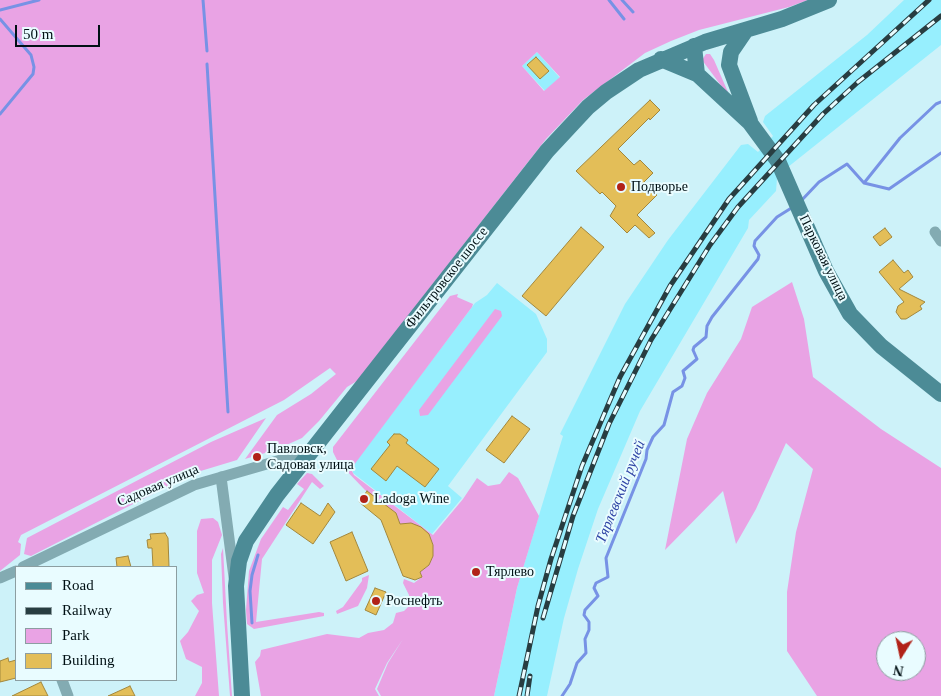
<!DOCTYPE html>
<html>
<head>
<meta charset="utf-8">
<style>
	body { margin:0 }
	#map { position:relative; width:941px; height:696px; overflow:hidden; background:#cdf2f9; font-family:"Times New Roman",serif }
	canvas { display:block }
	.legend { position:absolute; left:15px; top:566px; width:162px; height:115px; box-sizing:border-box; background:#e9fcff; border:1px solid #8c9ea1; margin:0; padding:6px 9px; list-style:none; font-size:15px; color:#001014 }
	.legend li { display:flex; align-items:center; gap:10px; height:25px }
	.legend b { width:25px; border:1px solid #8c9ea1 }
	.north { position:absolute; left:876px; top:631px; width:50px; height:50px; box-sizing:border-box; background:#e9fcff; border:1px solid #8c9ea1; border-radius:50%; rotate:190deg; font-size:14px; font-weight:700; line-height:20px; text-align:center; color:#001014 }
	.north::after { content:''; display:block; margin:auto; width:18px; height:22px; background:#b12218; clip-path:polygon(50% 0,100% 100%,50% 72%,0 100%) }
	.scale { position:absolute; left:15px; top:25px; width:85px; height:22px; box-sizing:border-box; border:2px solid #001014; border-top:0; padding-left:6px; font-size:15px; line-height:18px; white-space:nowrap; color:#001014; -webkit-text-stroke:4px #e9fcff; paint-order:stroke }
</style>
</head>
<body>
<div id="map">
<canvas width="941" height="696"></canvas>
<ul class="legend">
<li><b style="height:6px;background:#4c8b96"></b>Road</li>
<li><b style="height:6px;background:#283d41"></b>Railway</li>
<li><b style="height:14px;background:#e9a3e4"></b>Park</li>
<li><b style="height:14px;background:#e3be58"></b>Building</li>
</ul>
<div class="north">N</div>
<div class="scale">50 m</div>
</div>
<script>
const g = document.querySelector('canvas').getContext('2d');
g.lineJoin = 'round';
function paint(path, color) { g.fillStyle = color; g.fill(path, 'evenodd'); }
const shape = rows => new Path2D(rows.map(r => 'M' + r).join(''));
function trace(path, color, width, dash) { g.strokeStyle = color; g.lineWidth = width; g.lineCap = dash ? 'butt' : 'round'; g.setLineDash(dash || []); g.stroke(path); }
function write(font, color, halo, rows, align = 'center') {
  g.font = font + ' "Times New Roman",serif'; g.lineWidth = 4; g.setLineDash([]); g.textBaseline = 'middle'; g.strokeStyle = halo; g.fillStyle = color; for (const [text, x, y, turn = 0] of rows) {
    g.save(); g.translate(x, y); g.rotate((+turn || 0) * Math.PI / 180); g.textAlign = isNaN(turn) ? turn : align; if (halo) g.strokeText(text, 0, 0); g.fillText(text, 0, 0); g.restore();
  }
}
paint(shape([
	[904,0,941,0,941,45,783,171,777,179,776,191,749,220,748,228,640,411,598,509,578,569,564,618,547,696,494,696,517,588,563,436,560,434,625,304,668,240,741,145,748,144,758,152,773,136,763,122,765,116,867,35],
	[537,52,560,78,545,91,522,66],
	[497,283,536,314,547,339,547,352,448,486,462,498,432,534,353,473,353,465,475,303,487,295]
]), '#97effe');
paint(shape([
	[0,0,808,0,789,7,699,30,671,41,645,53,583,100,546,139,357,381,347,387,319,421,302,438,275,450,245,459,277,415,311,394,336,374,330,368,284,400,21,535,18,542,21,544,20,555,0,571],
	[537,52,560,77,544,91,522,66],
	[706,54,710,54,714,60,731,99,702,60],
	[792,282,804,319,813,377,881,429,941,468,941,696,817,696,787,651,787,592,796,532,813,469,786,443,756,509,736,544,723,491,665,550,687,439,707,393,741,339,752,307],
	[886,641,916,641,916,671,886,671],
	[458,294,457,297,473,304,472,307,351,469,354,475,433,535,463,499,477,478,488,486,500,484,509,472,518,478,539,516,517,588,494,696,381,696,377,689,388,663,403,639,387,663,375,689,379,696,261,696,255,662,260,656,261,650,327,634,359,638,368,633,384,630,393,623,396,613,404,611,409,606,409,595,403,583,404,579,414,583,422,577,420,572,429,565,433,556,433,545,429,534,400,524,396,513,365,490,338,462,333,452,333,447,450,296],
	[495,309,501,311,502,316,428,415,420,416,419,410],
	[266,418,237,460,194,473,31,556,24,554,27,538,211,442],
	[307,473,312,474,324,486,320,489,312,482,262,559,256,622,319,612,324,613,324,616,254,629,247,624,246,610,249,571,261,539,283,507,288,510,304,489,297,484],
	[213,518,218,522,222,535,212,560,212,603,219,696,195,696,202,683,202,667,186,659,180,641,188,632,199,611,191,601,197,595,204,593,197,573,197,531,201,519],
	[223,548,227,623,232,696,230,696,223,603,221,554],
	[369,575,367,588,358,606,337,614,336,611,343,607,362,581,362,578]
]), '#e9a3e4');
trace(shape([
	[203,0,207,51],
	[609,0,624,19],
	[622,0,633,12],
	[0,10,39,0],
	[0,19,31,55,34,67,33,74,0,114],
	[207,64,228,412],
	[864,183,889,189,941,153],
	[800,202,819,182,847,164,864,183,900,138,936,104,941,102],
	[252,623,250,591,252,575,258,555],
	[562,696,570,684,577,663,586,653,585,639,589,630,589,622,584,615,585,610,598,596,594,588,596,583,608,577,606,558,646,459,647,450,653,437,664,425,673,392,682,386,685,378,683,371,697,359,693,350,694,347,706,337,707,326,712,317,758,259,759,255,754,246,755,241,777,217,793,207]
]), '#7792e5', 3);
const building = shape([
	[536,57,549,71,540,79,527,65,536,57],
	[650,100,660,110,650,120,649,118,618,149,634,165,640,160,653,173,644,182,657,195,637,215,655,233,649,238,635,225,627,233,610,216,616,206,602,192,600,194,576,171,650,100],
	[581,227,604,247,546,316,522,296,581,227],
	[885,228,892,237,880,246,873,237,885,228],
	[893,260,904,273,908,270,913,277,899,289,925,302,920,306,922,309,906,319,901,319,896,312,898,306,904,302,879,272,893,260],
	[512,416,530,429,504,463,486,450,512,416],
	[394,434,400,434,408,440,406,443,439,469,425,487,397,466,386,481,371,469,390,445,387,442,394,434],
	[367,491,396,513,400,524,411,523,421,527,429,534,433,545,433,556,429,565,420,572,422,577,415,580,403,576,381,520,359,502,367,491],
	[301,503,320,516,328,503,335,512,313,544,286,525,301,503],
	[352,532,368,571,346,581,330,542,352,532],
	[165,533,168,538,169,567,153,567,152,548,148,548,147,540,151,539,150,534,165,533],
	[128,556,131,567,117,567,116,558,128,556],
	[375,588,386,592,376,615,365,610,375,588],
	[8,658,9,662,16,660,16,678,0,682,0,661,8,658],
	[41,682,48,696,12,696,41,682],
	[130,686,135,696,108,696,130,686]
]);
paint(building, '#e3be58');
trace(building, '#a2873d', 1);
trace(shape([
	[935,232,941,241],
	[221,477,234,577],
	[23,567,194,485,312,451],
	[0,578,16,571],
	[62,680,68,696]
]), '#83abb2', 11);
trace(shape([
	[746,30,731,52,729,65,750,121],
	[694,46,697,74,750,123,778,161,826,271,850,314,881,346,941,394],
	[661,59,697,74],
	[242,696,236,586,239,561,246,541,277,495,547,151,588,107,606,92,639,70,705,42,782,19,829,0]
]), '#4c8b96', 16);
const rail = shape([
	[543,618,573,516,609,424,651,340,710,245,738,207,823,114,858,82,941,16],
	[519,696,538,606,551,559,582,466,620,377,670,286,729,199,814,105,929,0],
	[527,696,530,676]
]);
trace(rail, '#283d41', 5);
trace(rail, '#e9fcff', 3, [9]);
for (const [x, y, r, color] of [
	[621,187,5,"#b12218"],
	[257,457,5,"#b12218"],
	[364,499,5,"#b12218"],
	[476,572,5,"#b12218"],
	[376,601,5,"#b12218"]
]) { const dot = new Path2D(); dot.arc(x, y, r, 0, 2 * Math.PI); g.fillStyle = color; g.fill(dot); trace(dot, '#e9fcff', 2); }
write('14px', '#001014', '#e9fcff', [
	["Подворье",631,187],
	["Павловск,",267,449],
	["Садовая улица",267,465],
	["Ladoga Wine",374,499],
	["Тярлево",486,572],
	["Роснефть",386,601]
], 'left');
write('14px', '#001014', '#e9fcff', [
	["Парковая улица",823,258,64],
	["Фильтровское шоссе",447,278,-52],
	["Садовая улица",158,486,-23]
]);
write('italic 15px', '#3045a6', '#e9fcff', [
	["Тярлевский ручей",621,492,-68]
]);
</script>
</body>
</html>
